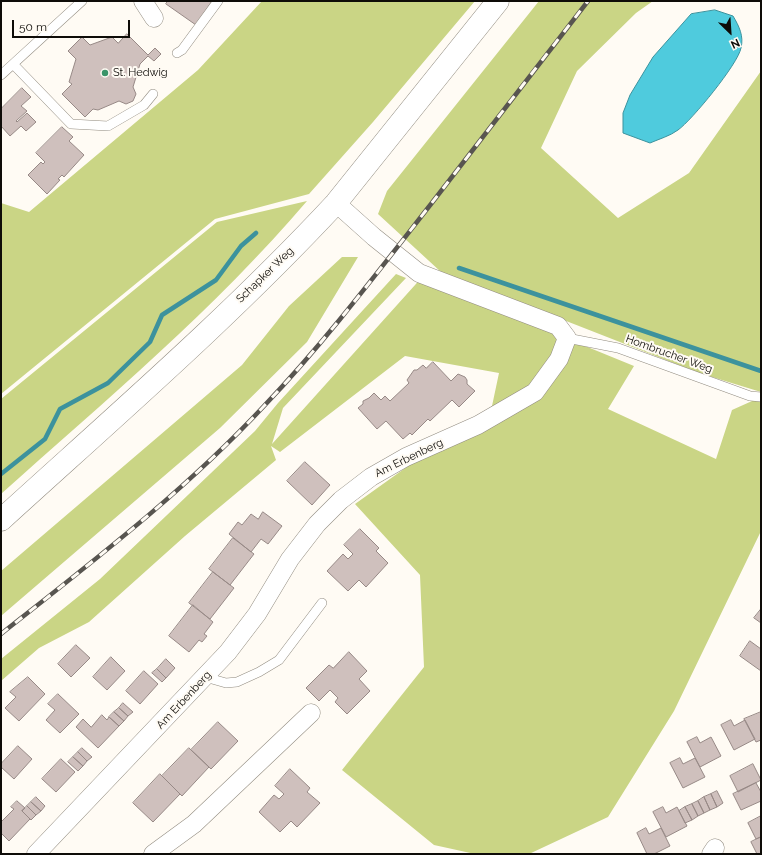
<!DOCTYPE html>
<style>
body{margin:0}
#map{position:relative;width:762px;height:855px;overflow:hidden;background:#fffbf4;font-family:Raleway,sans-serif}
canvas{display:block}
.frame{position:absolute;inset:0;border:2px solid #0e0c08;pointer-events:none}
.north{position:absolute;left:710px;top:12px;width:40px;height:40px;-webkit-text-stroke:3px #fffbf4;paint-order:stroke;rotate:155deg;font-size:11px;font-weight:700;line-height:16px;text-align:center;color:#0e0c08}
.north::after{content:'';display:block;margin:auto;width:14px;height:18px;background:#0e0c08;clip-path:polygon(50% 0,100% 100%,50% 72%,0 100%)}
.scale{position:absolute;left:12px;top:20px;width:118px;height:18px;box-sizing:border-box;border:2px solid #0e0c08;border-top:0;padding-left:5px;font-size:12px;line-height:14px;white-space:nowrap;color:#0e0c08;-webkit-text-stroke:3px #fffbf4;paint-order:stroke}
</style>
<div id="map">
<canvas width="762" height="855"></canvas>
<div class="frame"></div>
<div class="north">N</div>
<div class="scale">50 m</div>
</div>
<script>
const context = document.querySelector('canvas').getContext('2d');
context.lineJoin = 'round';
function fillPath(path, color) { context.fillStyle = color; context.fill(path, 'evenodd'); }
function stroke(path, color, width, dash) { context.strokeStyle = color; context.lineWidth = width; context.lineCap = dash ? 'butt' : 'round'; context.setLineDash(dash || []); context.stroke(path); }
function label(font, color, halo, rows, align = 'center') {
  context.font = font + ' Raleway,sans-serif'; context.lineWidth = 4; context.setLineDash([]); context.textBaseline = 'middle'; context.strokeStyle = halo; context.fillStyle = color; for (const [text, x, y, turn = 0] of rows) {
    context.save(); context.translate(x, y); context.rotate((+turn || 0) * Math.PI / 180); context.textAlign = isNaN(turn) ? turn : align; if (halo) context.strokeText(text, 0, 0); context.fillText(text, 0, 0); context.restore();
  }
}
const green = new Path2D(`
 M262 1H475L373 122 309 194 215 219 1 394V203L29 212 198 70Z
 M539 1H653L636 13 577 71 541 148 618 218 689 173 761 71V392L699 373 441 272 378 214 387 191Z
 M307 201C215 309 106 400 1 494V399L217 222Z
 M342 257H358L307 342 220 428 1 616V571L242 365 289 306Z
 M396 274 406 278 283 408 272 444 424 275 541 323 585 346 634 366 608 409 716 459 732 410 761 397V531L674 711 608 817 529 854H475L434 845 342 770 424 667 420 575 355 504 492 406 499 373 405 356 280 452 271 446 276 460 185 536 89 622 39 648 1 681V659L100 579 255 431 278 403Z`);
const water = new Path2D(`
 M715 10 733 16C739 26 744 36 741 48 738 64 692 120 678 130 670 136 659 139 650 143L623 133V113L630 95 653 57 691 14Z`);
const stream = new Path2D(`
 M459 268 761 371
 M1 474 45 439 60 409 108 383 150 342 162 315 216 280 241 246 256 233`);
const building = new Path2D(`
 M168 1H212L196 25 166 4Z
 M127 34 148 55 155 48 161 54 154 61 148 56 140 64 133 87 136 94 133 101 126 104 119 101 98 110 93 109 85 117 62 94 72 84 69 82 76 59 68 51 82 37 90 45 112 37 118 43Z
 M22 88 31 97 21 106 27 111 16 121 17 122 27 113 36 122 26 131 21 126 10 136 1 126V109Z
 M62 127 73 137 69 141 84 155 64 177 62 175 58 179 60 180 47 194 28 175 41 162 43 164 45 162 36 153Z
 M433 362 451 381 458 374 465 377 467 380V384L475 391 459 407 452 400 430 421 428 419 412 435 410 433 403 439 386 421 377 429 358 408 363 404V401L369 398 374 393 381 400 385 396 390 401 409 383 407 380 414 370H417L423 365 426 368Z
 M305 462 330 485 312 505 287 481Z
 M263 512 282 526 268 544 261 539 251 552 229 534 238 522 242 525 251 514 258 519Z
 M360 529 379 548 376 551 388 563 366 587 359 580 348 591 327 571 343 554 348 559 353 554 344 545Z
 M233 538 254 554 230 585 209 569Z
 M213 572 234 588 210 619 189 603Z
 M193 605 213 622 204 634 207 636 202 642 199 640 189 652 169 636Z
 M761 609V623L754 618Z
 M750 641 761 649V671L740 656Z
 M76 645 90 658 71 677 58 664Z
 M349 652 367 671 359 679 370 691 347 714 335 702 338 698 330 690 319 701 306 688 329 665 333 668Z
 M111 657 125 671 107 690 93 677Z
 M166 659 175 668 166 678 157 669Z
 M157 669 166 678 162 682 152 673Z
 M144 671 158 684 140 704 126 691Z
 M28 677 45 694 19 721 5 708 16 697 10 692Z
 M58 694 79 714 60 733 46 720 55 710 48 704Z
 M123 703 133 712 128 716 119 708Z
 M119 708 128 716 124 721 114 712Z
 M114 712 124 721 119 726 109 717Z
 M761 712V740L756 742 744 719Z
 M102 715 107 720 109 717 119 726 98 748 76 727 83 719 91 727Z
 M731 720 734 726 745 720 755 739 734 750 721 725Z
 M218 722 238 741 211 769 191 750Z
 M697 737 700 743 711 737 721 756 700 767 687 742Z
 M18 746 32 759 14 779 1 767V764Z
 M82 748 92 757 87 761 78 752Z
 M189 748 209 767 182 796 162 776Z
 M78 752 87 761 83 766 73 757Z
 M73 757 83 766 78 771 68 762Z
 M680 758 683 764 695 758 705 777 683 788 670 763Z
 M61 759 75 772 56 792 42 779Z
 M753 764 761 780 738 792 730 776Z
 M290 769 310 788 307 792 320 803 297 827 291 821 280 832 259 812 274 795 279 799 284 794 275 786Z
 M160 774 180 794 153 822 133 803Z
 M756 783 761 792V801L741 810 733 794Z
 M717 791 723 803 717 807 711 794Z
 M711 794 717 807 710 810 704 797Z
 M36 797 45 806 41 811 31 802Z
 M704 797 710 810 704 813 698 801Z
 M17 801 25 808 22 811 30 819 9 841 1 833V822L14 809 11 807Z
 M698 801 704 813 698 816 692 804Z
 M31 802 41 811 36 815 27 806Z
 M692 804 698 816 692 820 685 807Z
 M27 806 36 815 31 820 22 811Z
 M663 807 666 813 677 807 687 826 666 837 653 812Z
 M685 807 692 820 685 823 679 811Z
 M761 816V837L756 839 748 823Z
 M646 828 649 834 661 828 670 846 654 854H647L637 833Z
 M761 837V854H757L751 842Z`);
const service = new Path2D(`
 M177 53 182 50 218 1
 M13 64 71 124 108 126 144 105 153 94
 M1 75 82 1
 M567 338 618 348 750 396 761 397
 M205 677 226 683 237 682 259 672 279 660 322 603`);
const minor = new Path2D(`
 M143 1 154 18
 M36 854 228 652 257 614 290 559 317 524 341 500 371 477 406 457 478 425 535 392 559 359 567 338 558 326 419 273 374 237 336 203
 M153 854 194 824 311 713
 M711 854 715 848`);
const tertiary = new Path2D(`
 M1 520C114 417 231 316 336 203L498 1`);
const rail = new Path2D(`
 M1 634C92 562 185 491 264 406 324 343 377 273 431 204 483 137 535 69 588 1`);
const markers = [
 [105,73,4,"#3a9469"]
];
const poiNames = [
 ["St. Hedwig",113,73]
];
const streetNames = [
 ["Schapker Weg",265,275,-44],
 ["Hombrucher Weg",669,354,20],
 ["Am Erbenberg",409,458,-26],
 ["Am Erbenberg",184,700,-47]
];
fillPath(green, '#cad585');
fillPath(water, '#4fcbdd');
stroke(water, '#3c929d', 1);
stroke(stream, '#3c929d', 4.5);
fillPath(building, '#cfc0bd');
stroke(building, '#978986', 1);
stroke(service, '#928c81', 10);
stroke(minor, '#928c81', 19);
stroke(tertiary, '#928c81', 23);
stroke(service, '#fff', 9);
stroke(minor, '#fff', 18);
stroke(tertiary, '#fff', 22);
stroke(rail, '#585550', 4.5);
stroke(rail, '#fffbf4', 3, [9]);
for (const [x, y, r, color] of markers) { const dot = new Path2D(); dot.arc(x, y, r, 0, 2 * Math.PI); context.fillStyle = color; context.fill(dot); stroke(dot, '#fffbf4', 1.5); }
label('11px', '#0e0c08', '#fffbf4', poiNames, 'left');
label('11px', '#0e0c08', '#fffbf4', streetNames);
</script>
